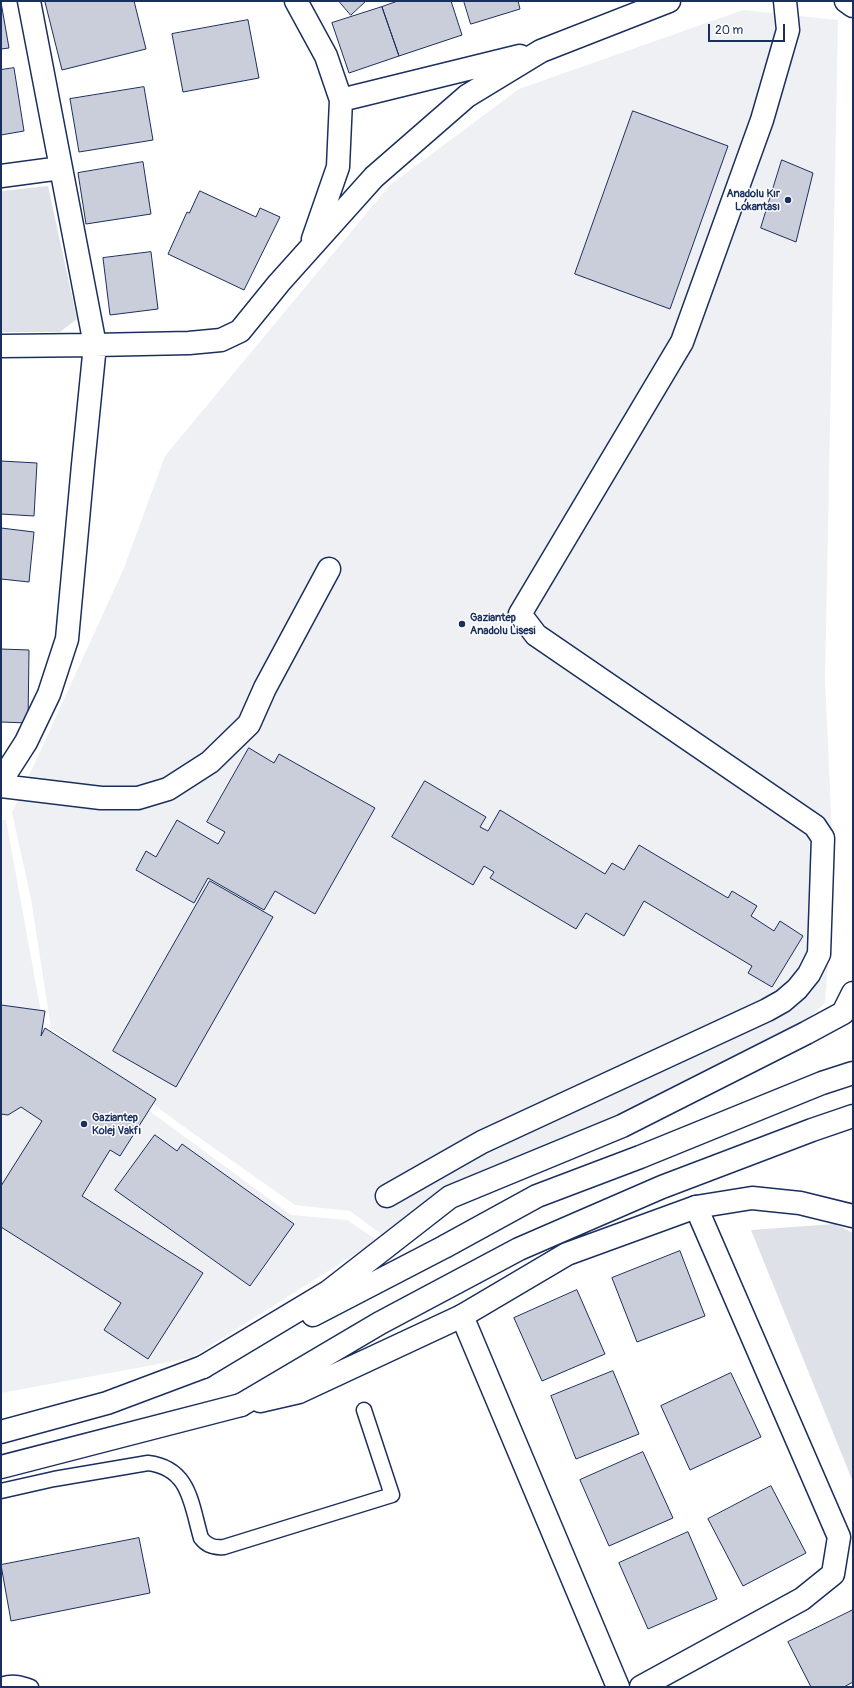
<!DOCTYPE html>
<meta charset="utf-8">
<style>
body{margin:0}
#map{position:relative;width:854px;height:1688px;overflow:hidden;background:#fff;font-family:Pangolin,sans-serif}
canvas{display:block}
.frame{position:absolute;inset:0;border:2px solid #1b2f5e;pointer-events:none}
.scale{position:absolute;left:708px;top:24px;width:77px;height:18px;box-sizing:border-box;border:2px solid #1b2f5e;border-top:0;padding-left:5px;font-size:12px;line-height:14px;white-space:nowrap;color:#1b2f5e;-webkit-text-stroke:3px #fff;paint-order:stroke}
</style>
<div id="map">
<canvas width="854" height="1688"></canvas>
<div class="frame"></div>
<div class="scale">20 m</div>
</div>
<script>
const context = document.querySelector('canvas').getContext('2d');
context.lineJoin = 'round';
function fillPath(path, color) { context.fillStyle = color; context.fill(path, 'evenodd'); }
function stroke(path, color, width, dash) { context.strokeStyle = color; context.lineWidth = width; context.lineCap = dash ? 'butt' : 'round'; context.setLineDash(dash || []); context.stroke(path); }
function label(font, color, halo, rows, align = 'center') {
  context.font = font + ' Pangolin,sans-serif'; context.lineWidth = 3; context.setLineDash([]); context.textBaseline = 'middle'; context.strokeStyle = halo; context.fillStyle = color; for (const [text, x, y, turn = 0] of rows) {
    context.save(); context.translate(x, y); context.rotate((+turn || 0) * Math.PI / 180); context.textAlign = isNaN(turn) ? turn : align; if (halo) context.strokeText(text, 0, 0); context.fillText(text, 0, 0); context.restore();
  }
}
const built = new Path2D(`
 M743 10 838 20 825 679 834 879 825 1003 796 1029 541 1152 385 1237 350 1211 295 1205 180 1124 51 1028 31 899 12 813 124 568 165 456 390 185 519 89Z
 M1 820H6L45 1034 291 1215 347 1220 377 1240 191 1358 1 1393Z`);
const green = new Path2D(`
 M48 186 77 319 60 332H1V191Z
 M835 1224 853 1233V1482L751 1230Z`);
const building = new Path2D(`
 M50 1H134L146 49 62 70 45 2Z
 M339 1H366L351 15Z
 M398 1H451L462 35 399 56 382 7Z
 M464 1H518L520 9 471 24Z
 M1 2 9 48 1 49Z
 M382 7 399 56 349 73 332 23Z
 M248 20 259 78 183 92 172 34Z
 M14 68 24 131 1 135V70Z
 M144 87 153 140 79 152 70 99Z
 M633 111 728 146 670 309 575 274Z
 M782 160 813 173 796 242 761 228Z
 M143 162 151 214 86 224 78 173Z
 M200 191 256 217 260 208 280 217 244 290 168 254 187 212 189 213Z
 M151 252 158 309 110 315 103 258Z
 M1 461 37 463 34 516 1 514Z
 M1 528 34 532 29 582 1 579Z
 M1 649 29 650 28 723 1 722Z
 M249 748 274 763 279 754 375 808 315 914 275 891 264 910 208 878 194 903 136 870 146 851 156 857 177 820 218 844 225 832 207 822Z
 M425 781 486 817 480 827 488 831 500 810 605 874 612 863 624 870 639 845 728 898 732 891 757 906 751 916 774 931 780 921 803 936 772 987 748 973 752 966 644 901 624 936 586 913 576 929 490 878 494 872 484 866 473 885 392 837Z
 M210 881 273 917 176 1087 113 1051Z
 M1 1005 45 1011 41 1036 45 1028 156 1099 120 1156 110 1150 82 1196 203 1273 148 1359 104 1330 121 1303 1 1227V1186L42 1121 21 1107 8 1115 1 1114Z
 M155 1135 177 1151 182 1144 294 1224 250 1286 115 1190Z
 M680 1251 705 1316 637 1342 612 1278Z
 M577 1290 605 1354 542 1381 514 1318Z
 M613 1371 639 1434 576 1459 551 1396Z
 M731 1373 761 1437 690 1470 661 1406Z
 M643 1452 673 1518 609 1546 580 1480Z
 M771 1486 806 1553 743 1586 708 1519Z
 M688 1532 717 1599 648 1629 619 1563Z
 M139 1538 150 1593 11 1621 1 1565Z
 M853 1610V1682L844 1687H811L788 1642Z`);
const service = new Path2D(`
 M1 1491 54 1479 148 1463C190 1468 191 1504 201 1538 207 1546 214 1548 224 1547L392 1495 364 1410
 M1 1685C12 1681 20 1683 31 1687`);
const minor = new Path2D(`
 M296 1 326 56 341 100 338 167 313 239
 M846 1 853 6
 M341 100 520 56
 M1 176 61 168
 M1 346 95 345 189 343 221 340 240 331 279 283 374 177 467 96 541 51 669 1
 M1 781 26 742 49 694 67 639 83 465 95 345 29 1
 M1 786 101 798H138L168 789 210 762 249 724 265 688 329 569
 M387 1196 482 1142 767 1010 783 1001 797 989 809 974 819 954 823 838 815 826 536 635 520 614 682 342 762 120 788 30 785 1
 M462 1316 618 1687
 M641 1687 802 1599 833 1574 839 1537 696 1207`);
const primary = new Path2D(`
 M1 1432 107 1403 203 1367
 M1 1467 241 1405`);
const trunk = new Path2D(`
 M313 1315 444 1247 537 1196 640 1157 822 1083 853 1073
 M203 1367 328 1292 450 1197 622 1126 806 1033 843 1013 853 993
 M260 1401 299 1392 462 1316 567 1254 696 1207 752 1198 800 1203 853 1216
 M241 1405 380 1323 519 1249 662 1187 812 1130 853 1116`);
const markers = [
 [788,200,4,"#1b2f5e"],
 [462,624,4,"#1b2f5e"],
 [84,1124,4,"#1b2f5e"]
];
const poiNames = [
 ["Anadolu Kır",780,194,"right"],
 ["Lokantası",780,207,"right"],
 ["Gaziantep",470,618],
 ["Anadolu Lisesi",470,631],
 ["Gaziantep",92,1118],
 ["Kolej Vakfı",92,1131]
];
fillPath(built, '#eff0f4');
fillPath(green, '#dee1e7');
fillPath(building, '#caceda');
stroke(building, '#1b2f5e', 1);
stroke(service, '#1b2f5e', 17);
stroke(minor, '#1b2f5e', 25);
stroke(primary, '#1b2f5e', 25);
stroke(trunk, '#1b2f5e', 25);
stroke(service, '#fff', 14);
stroke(minor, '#fff', 22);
stroke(primary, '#fff', 22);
stroke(trunk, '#fff', 22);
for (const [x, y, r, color] of markers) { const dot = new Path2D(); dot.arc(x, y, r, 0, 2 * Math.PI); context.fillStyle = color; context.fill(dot); stroke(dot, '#fff', 1.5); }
label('bold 11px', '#1b2f5e', '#fff', poiNames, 'left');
</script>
